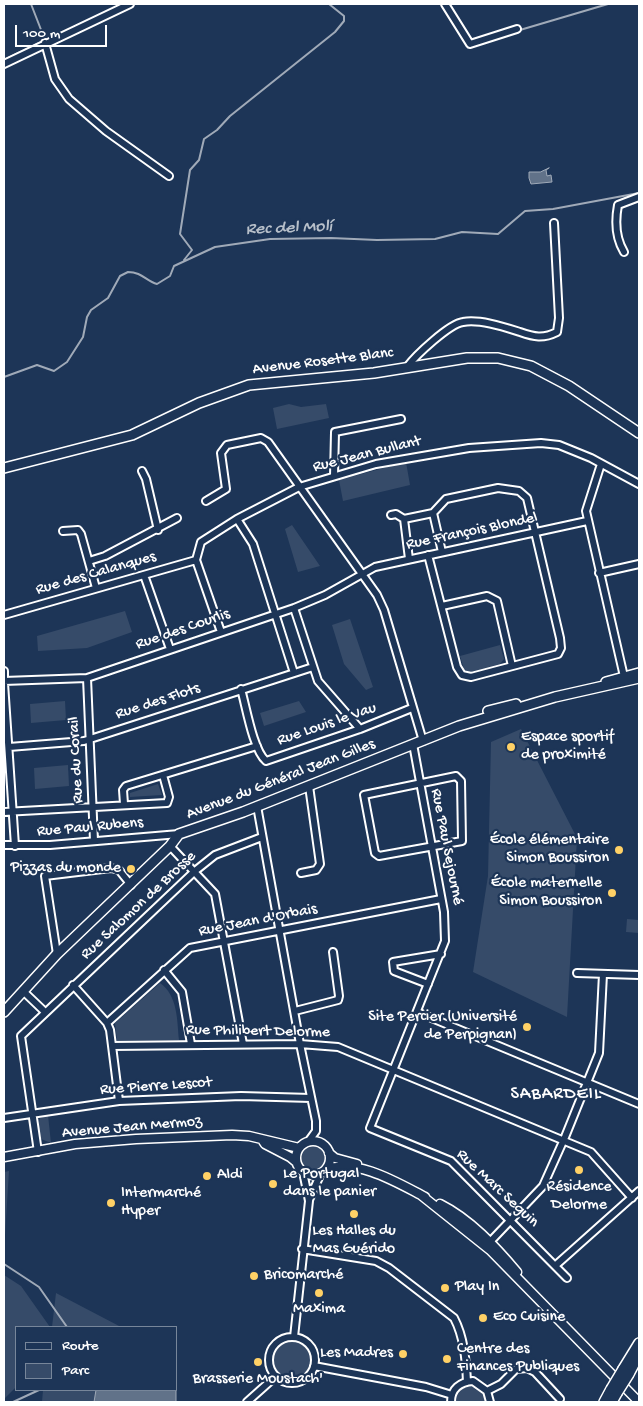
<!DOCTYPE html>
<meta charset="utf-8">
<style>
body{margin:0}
#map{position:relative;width:643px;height:1406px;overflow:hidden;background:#1d3557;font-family:"Gochi Hand",sans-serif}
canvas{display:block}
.frame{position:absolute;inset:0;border:5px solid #fff;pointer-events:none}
.legend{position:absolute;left:15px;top:1326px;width:162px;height:65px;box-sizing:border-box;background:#1d3557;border:1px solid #77869a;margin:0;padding:6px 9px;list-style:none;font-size:15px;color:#fff}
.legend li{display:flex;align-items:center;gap:10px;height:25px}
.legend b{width:25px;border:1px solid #77869a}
.scale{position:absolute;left:15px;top:25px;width:92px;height:22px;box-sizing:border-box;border:2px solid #fff;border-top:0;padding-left:6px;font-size:15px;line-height:18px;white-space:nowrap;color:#fff;-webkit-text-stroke:4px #1d3557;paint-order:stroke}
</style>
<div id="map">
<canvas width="643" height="1406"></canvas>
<div class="frame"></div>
<ul class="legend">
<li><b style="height:6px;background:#1d3557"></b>Route</li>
<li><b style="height:14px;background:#364b69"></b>Parc</li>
</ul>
<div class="scale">100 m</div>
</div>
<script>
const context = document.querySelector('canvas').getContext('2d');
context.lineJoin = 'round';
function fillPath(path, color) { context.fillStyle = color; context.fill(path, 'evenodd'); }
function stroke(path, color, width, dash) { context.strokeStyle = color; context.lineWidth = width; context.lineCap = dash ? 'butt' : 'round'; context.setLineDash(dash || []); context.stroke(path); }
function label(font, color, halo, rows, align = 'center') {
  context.font = font + ' "Gochi Hand",sans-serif'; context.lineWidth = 4.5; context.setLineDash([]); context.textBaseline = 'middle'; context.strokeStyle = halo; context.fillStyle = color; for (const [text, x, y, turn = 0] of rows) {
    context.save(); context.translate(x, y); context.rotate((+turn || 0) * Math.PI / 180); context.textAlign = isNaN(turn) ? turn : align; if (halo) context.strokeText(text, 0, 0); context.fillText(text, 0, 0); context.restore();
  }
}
const green = new Path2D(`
 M289 404 301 407 326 404 329 418 277 429 273 408Z
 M406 462 410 485 343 501 339 480Z
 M292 525 320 566 298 572 285 529Z
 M125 611 132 632 87 648 38 651 37 636Z
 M350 619 373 687 366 690 344 664 332 625Z
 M500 645 504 659 500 664 470 672 464 669 460 656Z
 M65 701 66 720 31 723 30 704Z
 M299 701 306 712 264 726 260 713Z
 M521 729 577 838 567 1017 473 972 488 876 491 742Z
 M68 765 69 786 35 789 34 768Z
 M158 784 162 795 130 797V793Z
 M627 919 639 920V933L626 932Z
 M160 983C178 996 177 1020 179 1040L117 1041 115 1023Z
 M48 1115 51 1143 41 1139 38 1126 40 1118Z
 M300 1158a13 13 0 1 1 26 0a13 13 0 1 1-26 0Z
 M9 1171 5 1235 4 1172Z
 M4 1275 21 1286 50 1327H16V1387L4 1399Z
 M56 1293 121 1327H52Z
 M269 1360a23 23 0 1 1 46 0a23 23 0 1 1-46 0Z
 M473 1385 482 1390 486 1402H455L459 1390Z
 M43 1390H96L94 1402H42Z`);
const water = new Path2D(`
 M549 168 546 170 547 176 551 175 552 182 531 184 529 178V172H540Z
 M176 1382V1402H94L96 1390H176Z`);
const stream = new Path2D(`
 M520 30 608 4
 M4 60 45 40 31 4
 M184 260 192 250 180 234 190 170 199 160 204 139 217 130 230 116 335 32 344 21V16L329 4
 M4 377 37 365 54 371 67 362 83 337 87 317 91 310 108 298 120 276 128 272C142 272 146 281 157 284L170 276 174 266 215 247 270 239 331 238 377 240 435 239 462 232 498 234 525 211 553 209 639 193
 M4 1264 39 1287 67 1327
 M13 1402 39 1390`);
const minor = new Path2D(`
 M445 4 470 44 517 29
 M45 43 55 79 69 99 106 131 169 176
 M4 64 130 4
 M624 252C615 237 615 221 618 205L639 197
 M407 367C416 355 449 324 463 322 480 319 504 327 520 332 534 337 543 339 557 332L559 318 554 223
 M601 464 586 511 625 681
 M142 471 146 479 158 530
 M334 476 335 432 401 419
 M206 501 226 489 221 453 227 445 261 438 268 442 377 595 384 610 423 741
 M391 515 396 514 404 519
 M237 519 253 544 294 673
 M63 531 78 530 81 534 96 588
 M428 555 457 667 462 675 471 677 558 654 561 648 560 638 527 498 519 491 498 488 446 499 433 513
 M409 559 404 519 433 513 442 552
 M89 561 105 556 177 518
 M599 573 639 564
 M144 575 170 649
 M442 606 487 596 497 601 512 666
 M294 608 318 681 360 729
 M4 615 196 560
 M221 632 196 560 201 542 237 519 299 487 376 464 469 448 541 443 559 445 591 458 639 484
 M4 671V679
 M87 678 94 841
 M4 681 87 678 294 608 325 595 375 567 587 521
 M4 683 15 846
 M241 689C246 706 253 750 266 761L360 729 412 708
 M413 744 444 912 445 941 370 1128 451 1161 567 1278
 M9 747 84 741 313 667
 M456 776 461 781 462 841 379 856 375 853 364 795Z
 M124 804 123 790 126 786 257 746
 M257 806 300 1044 316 1121V1131L308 1142
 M4 812 167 803 169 797 163 775
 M4 845H50L179 834
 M170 846 215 894 243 1044
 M301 873 316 870 320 864 309 786
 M57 954 45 876 111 868 119 870 131 885
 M164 970 182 992 191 1044
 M577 973 639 975
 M428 984 394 971 393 962 441 954
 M73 985 107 1023 110 1030 119 1101
 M23 991 45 1012
 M295 1011 338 1000 339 996 333 952
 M417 1012 639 1104
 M107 1023 190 948 441 899
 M112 1046 300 1044 338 1047 591 1152 632 1198
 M4 1118 119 1101 241 1096 311 1098
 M38 1152 21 1036 195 871 215 855 262 837
 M309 1200 321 1173
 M488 1244 543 1186 565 1137 599 1053 603 974
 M302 1249 376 1261 389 1268 454 1318C464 1337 466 1360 467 1382
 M556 1265 639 1191
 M294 1337 309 1201 303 1172
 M269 1360a23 23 0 1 1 46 0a23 23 0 1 1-46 0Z
 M314 1366 426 1387 452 1395
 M487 1391 501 1384 516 1369 527 1368 535 1372 560 1399
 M247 1402 276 1376
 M451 1402C451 1389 460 1382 473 1381L487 1391 490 1402`);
const tertiary = new Path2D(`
 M296 1158a17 17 0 1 1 34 0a17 17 0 1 1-34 0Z
 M263 1141 265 1144 290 1157 296 1162
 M329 1153 335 1158 357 1164
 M4 1157 75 1144 136 1139 232 1135 249 1136 299 1148
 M326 1169C359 1159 396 1182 425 1197
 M421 1195 490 1250 639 1402
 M440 1204C470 1219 495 1246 517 1272`);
const secondary = new Path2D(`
 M4 468 132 435 199 403 249 385 374 373 467 358H498L531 366 569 386 639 433
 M606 682 639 673
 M488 711 516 704
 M4 1012 57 954 170 846 179 834 243 812 459 726 555 697 639 678
 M623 1369 639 1343
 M629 1374 639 1355
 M604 1402 611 1389
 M612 1402 617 1393`);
const secondaryBridge = new Path2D(`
 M611 1389 623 1369
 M617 1393 629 1374`);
const markers = [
 [511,747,5,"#ffd166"],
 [619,850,5,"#ffd166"],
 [131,869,5,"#ffd166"],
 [612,893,5,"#ffd166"],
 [527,1027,5,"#ffd166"],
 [579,1170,5,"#ffd166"],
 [207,1176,5,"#ffd166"],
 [273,1184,5,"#ffd166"],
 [111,1203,5,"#ffd166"],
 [354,1214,5,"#ffd166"],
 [254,1276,5,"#ffd166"],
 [445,1288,5,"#ffd166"],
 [319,1293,5,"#ffd166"],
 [483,1318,5,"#ffd166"],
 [403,1354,5,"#ffd166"],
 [447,1359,5,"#ffd166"],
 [258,1362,5,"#ffd166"]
];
const streetNames = [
 ["Avenue Rosette Blanc",323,362,-7],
 ["Rue Jean Bullant",367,455,-14],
 ["Rue François Blondel",472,532,-12],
 ["Rue des Calanques",96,574,-16],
 ["Rue des Courlis",183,630,-19],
 ["Rue des Flots",158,702,-18],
 ["Rue Louis le Vau",327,725,-19],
 ["Rue du Corail",77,760,-93],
 ["Avenue du Général Jean Gilles",281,780,-21],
 ["Rue Paul Rubens",90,828,-5],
 ["Rue Paul Sejourné",446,847,79],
 ["Rue Salomon de Brosse",139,906,-43],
 ["Rue Jean d'Orbais",258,921,-11],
 ["Rue Philibert Delorme",258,1032,1],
 ["Rue Pierre Lescot",156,1087,-4],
 ["Avenue Jean Mermoz",132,1128,-5],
 ["Rue Marc Seguin",497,1189,43]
];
const poiNames = [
 ["Espace sportif",521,738],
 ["de proximité",521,756],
 ["École élémentaire",609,841,"right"],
 ["Simon Boussiron",609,859,"right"],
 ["Pizzas du monde",121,869,"right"],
 ["École maternelle",602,884,"right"],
 ["Simon Boussiron",602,902,"right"],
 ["Site Percier (Université",517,1018,"right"],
 ["de Perpignan)",517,1036,"right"],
 ["Le Portugal",283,1175],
 ["dans le panier",283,1193],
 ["Aldi",217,1176],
 ["Résidence",579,1188,"center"],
 ["Delorme",579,1206,"center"],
 ["Intermarché",121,1194],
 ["Hyper",121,1212],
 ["Les Halles du",354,1232,"center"],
 ["Mas Guérido",354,1250,"center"],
 ["Bricomarché",264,1276],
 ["Play In",455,1288],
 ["Maxima",319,1310,"center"],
 ["Eco Cuisine",493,1318],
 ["Centre des",457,1350],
 ["Finances Publiques",457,1368],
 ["Les Madres",393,1354,"right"],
 ["Brasserie Moustach'",258,1380,"center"]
];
const waterNames = [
 ["Rec del Molí",289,229,-2]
];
const neighbourhoodNames = [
 ["SABARDEIL",556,1095]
];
fillPath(green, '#364b69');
fillPath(water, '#617289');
stroke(water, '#a0aab8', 1);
stroke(stream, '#a0aab8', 2);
stroke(minor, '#fff', 10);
stroke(tertiary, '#fff', 11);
stroke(secondary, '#fff', 12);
stroke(minor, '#1d3557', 6);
stroke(tertiary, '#1d3557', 8);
stroke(secondary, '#1d3557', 9);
stroke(secondaryBridge, '#fff', 12, []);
stroke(secondaryBridge, '#1d3557', 9);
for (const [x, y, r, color] of markers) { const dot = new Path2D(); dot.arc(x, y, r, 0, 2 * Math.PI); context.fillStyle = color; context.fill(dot); stroke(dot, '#1d3557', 2); }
label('16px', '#fff', '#1d3557', streetNames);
label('16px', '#fff', '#1d3557', poiNames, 'left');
label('italic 18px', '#b8c0ca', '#1d3557', waterNames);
context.letterSpacing = '1px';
label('18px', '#fff', '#1d3557', neighbourhoodNames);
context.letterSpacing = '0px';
</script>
